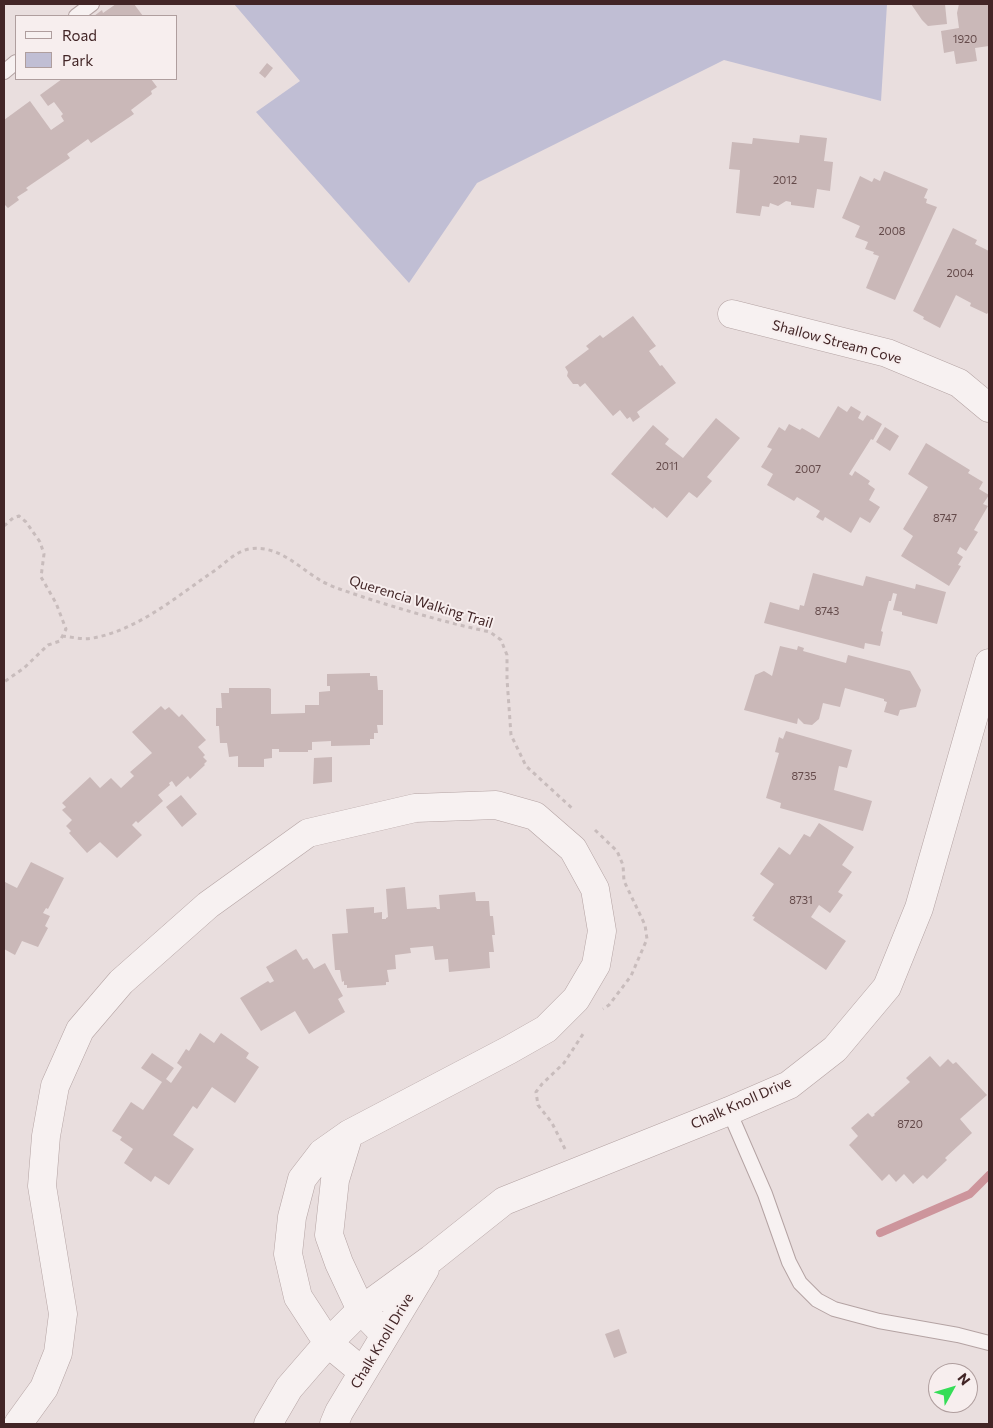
<!DOCTYPE html>
<style>
body{margin:0}
#map{position:relative;width:993px;height:1428px;overflow:hidden;background:#e9dede;font-family:Commissioner,sans-serif}
canvas{display:block}
.frame{position:absolute;inset:0;border:5px solid #422526;pointer-events:none}
.legend{position:absolute;left:15px;top:15px;width:162px;height:65px;box-sizing:border-box;background:#f7eeee;border:1px solid #af9e9e;margin:0;padding:6px 9px;list-style:none;font-size:15px;color:#422526}
.legend li{display:flex;align-items:center;gap:10px;height:25px}
.legend b{width:25px;border:1px solid #af9e9e}
.north{position:absolute;left:928px;top:1363px;width:50px;height:50px;box-sizing:border-box;background:#f7eeee;border:1px solid #af9e9e;border-radius:50%;rotate:51deg;font-size:14px;font-weight:700;line-height:20px;text-align:center;color:#422526}
.north::after{content:'';display:block;margin:auto;width:18px;height:22px;background:#35dd57;clip-path:polygon(50% 0,100% 100%,50% 72%,0 100%)}
</style>
<div id="map">
<canvas width="993" height="1428"></canvas>
<div class="frame"></div>
<ul class="legend">
<li><b style="height:6px;background:#f7f1f1"></b>Road</li>
<li><b style="height:14px;background:#c0bed4"></b>Park</li>
</ul>
<div class="north">N</div>
</div>
<script>
const context = document.querySelector('canvas').getContext('2d');
context.lineJoin = 'round';
function fillPath(path, color) { context.fillStyle = color; context.fill(path, 'evenodd'); }
function stroke(path, color, width, dash) { context.strokeStyle = color; context.lineWidth = width; context.lineCap = dash ? 'butt' : 'round'; context.setLineDash(dash || []); context.stroke(path); }
function label(font, color, halo, rows, align = 'center') {
  context.font = font + ' Commissioner,sans-serif'; context.lineWidth = 4; context.setLineDash([]); context.textBaseline = 'middle'; context.strokeStyle = halo; context.fillStyle = color; for (const [text, x, y, turn = 0] of rows) {
    context.save(); context.translate(x, y); context.rotate((+turn || 0) * Math.PI / 180); context.textAlign = isNaN(turn) ? turn : align; if (halo) context.strokeText(text, 0, 0); context.fillText(text, 0, 0); context.restore();
  }
}
const green = new Path2D(`
 M234 4H887L881 101 724 60 477 183 409 283 256 112 300 81Z`);
const stream = new Path2D(`
 M880 1233 970 1194 989 1175`);
const building = new Path2D(`
 M116 4H134L143 16H94L102 10 103 13Z
 M911 4H945L947 24 928 26 922 20Z
 M959 4H989V46L975 48 977 61 956 64 954 51 944 53 941 31 959 28 957 13Z
 M267 63 273 68 265 78 259 73Z
 M62 79H151L157 87 151 91 152 94 131 110 134 114 91 143 88 139 67 154 70 158 26 188 28 190 17 197 19 200 8 208 5 205 4 207V120L30 101 51 130 64 121 61 116 63 114 54 102 48 106 40 95Z
 M800 135 827 138 824 161 833 162 830 191 817 189 814 208 791 205V202L786 201 778 206 770 203 769 207 762 206 760 216 736 213 740 170 729 169 732 142 752 144 753 138 799 143Z
 M884 171 928 189 924 198 927 199 926 203 937 207 895 300 866 288 879 256 873 254 874 252 865 249 868 242 855 237 860 226 842 218 860 176 872 182 874 178 880 181Z
 M953 228 977 240 975 244 989 251V311L987 314 970 306 971 303 956 295 940 328 923 319 924 317 913 311Z
 M633 316 656 346 649 351 660 366 662 365 676 383 637 412 640 417 633 422 630 417 627 419 620 410 613 416 585 383 580 387 578 384H573L567 376 568 372 565 367 589 349 586 346 600 335 603 338Z
 M838 406 847 412 851 406 861 412 858 418 863 421 867 415 882 424 873 440 871 439 849 474 852 476 855 471 870 481 868 484 875 489 869 500 880 507 870 523 860 517 851 533 825 517 823 521 816 517 820 511 797 497 794 501 767 485 773 474 761 467 772 449 767 447 779 427 785 431 789 424 800 430 802 428 819 438Z
 M716 418 740 438 707 477 712 481 697 498 689 492 667 518 654 507 653 509 611 474 653 425 669 439 665 444 683 458Z
 M885 427 899 436 890 451 876 442Z
 M926 443 970 470 968 473 983 482 979 489 989 495 983 504 988 506 974 530 978 532 966 551 960 547 957 553 963 557 958 565 961 566 949 586 901 556 913 536 903 529 928 487 908 474Z
 M813 573 863 586 866 576 915 589 916 584 946 592 937 624 902 615V612L893 610 897 594 893 593 891 601H889L881 631 883 632 880 646 865 643 864 649 764 623 770 602 799 610 800 605 804 606Z
 M780 646 797 650 798 646 804 648 803 651 846 663 848 655 910 671 921 690 916 707 900 710 898 716 884 712 887 702 884 701V699L845 688 840 707 823 703 819 719 812 725 804 724 798 718 797 724 744 710 755 675 764 671 772 676Z
 M370 673V676H377L378 690H383V725H377L378 733H374V739H370V745L331 746V741L312 742V750H308V752H279V749H272V758L264 759V767H238V756L229 757 227 743H220L219 726H216V708H222L221 693H229V688H269L271 689V714L305 713V705H319V692L330 691V686H327V674Z
 M161 706 165 710 169 707 179 717 182 714 206 740 198 747 205 755 203 757 207 761 204 764 205 765 190 779 188 776 176 787 172 781 169 783 170 785 158 795 163 801 138 823 136 821 132 825 142 835 117 858 100 842 87 853 69 833 71 831 66 826 72 820 62 810 66 807 62 803 90 777 100 788 111 778 121 788 134 776 130 772 152 753 132 732Z
 M786 731 852 750 847 768 839 766 834 790 872 801 863 831 780 808 781 803 766 798 779 753 775 752 779 737 783 739Z
 M332 757V782L313 784 314 758Z
 M181 795 197 814 182 827 166 807Z
 M819 823 854 847 842 865 852 872 838 892 843 895 830 913 819 905 811 917 846 941 826 970 753 920 755 917 752 916 774 884 760 874 779 847 790 855 804 834 810 837Z
 M31 862 64 878 48 909 46 908 43 913 50 916 45 926 48 928 38 947 22 941 15 955 4 949V885L5 882 17 888Z
 M405 887 407 909 436 907 437 909H440L439 895 475 892 476 901H489L490 916H493L495 935H492L494 952H489L490 968 449 972 448 959 435 960 433 946 410 948 411 953 395 955 396 969 387 970 389 982H386V985L347 988V985H344V981L342 982 340 970H335L332 934 348 933 346 909 374 907V913L382 912V919H386V918L388 917 386 889Z
 M296 949 303 960 307 958 314 969 325 963 343 996 338 999 345 1012 309 1034 295 1011 261 1031 240 998 268 981 270 983 274 981 266 967Z
 M200 1033 214 1043 221 1033 249 1053 246 1058 259 1067 235 1103 212 1087 197 1109 193 1106 173 1135 194 1149 169 1185 155 1176 151 1182 124 1163 133 1149 120 1140 122 1137 112 1131 131 1102 143 1110 162 1082 141 1068 152 1053 174 1068 166 1079 171 1083 182 1067 177 1063 186 1049 189 1051Z
 M930 1056 940 1067 948 1059 953 1064 956 1062 987 1095 960 1119 972 1133 945 1158 947 1160 927 1179 923 1175 913 1184 904 1174 896 1182 889 1174 882 1181 849 1145 858 1136 851 1128 868 1113 872 1117 875 1115 874 1114 910 1082 906 1078Z
 M619 1329 627 1353 614 1358 605 1334Z`);
const path = new Path2D(`
 M4 526 13 518 19 516 26 522 40 542 44 554 41 577 56 603 66 629 60 641 48 645 24 668 4 682
 M62 636C72 637 83 640 93 638 137 630 175 598 211 573 224 565 234 552 249 549 279 544 300 569 323 582 337 589 352 593 366 598 407 611 448 623 490 632L501 640 507 655V679L511 735 526 766 574 810
 M595 830 617 851 623 865 624 881 645 925 647 939 631 976 609 1005 603 1009
 M565 1149 552 1123 538 1105 536 1092 542 1084 564 1063 585 1031`);
const service = new Path2D(`
 M76 16 92 4
 M4 72 16 62
 M729 1111 765 1194 789 1262 800 1283 817 1300 834 1309 879 1321 958 1335 989 1343`);
const minor = new Path2D(`
 M732 314 887 353 959 383 989 408
 M349 1134 335 1180 329 1235 339 1263 361 1310 385 1335
 M18 1424 44 1388 58 1353 63 1314 42 1186 46 1136 55 1086 80 1030 121 982 208 905 308 833 415 808 496 805 535 816 573 849 595 889 602 931 596 965 576 999 546 1029 509 1050 349 1134 322 1153 302 1179 292 1217 288 1254 298 1297 328 1343 363 1372
 M268 1424 289 1388 328 1343 361 1310 431 1259 504 1201 729 1111 789 1085 835 1049 887 987 919 908 989 663
 M334 1424 339 1412 425 1269`);
const numberNames = [
 ["1920",965,39],
 ["2012",785,180],
 ["2008",892,231],
 ["2004",960,273],
 ["2011",667,466],
 ["2007",808,469],
 ["8747",945,518],
 ["8743",827,611],
 ["8735",804,776],
 ["8731",801,900],
 ["8720",910,1124]
];
const streetNames = [
 ["Shallow Stream Cove",837,342,15],
 ["Querencia Walking Trail",421,602,17],
 ["Chalk Knoll Drive",741,1103,-24],
 ["Chalk Knoll Drive",382,1341,-59]
];
fillPath(green, '#c0bed4');
stroke(stream, '#cd959c', 8);
fillPath(building, '#cab8b8');
stroke(service, '#b4a3a3', 16);
stroke(minor, '#b4a3a3', 29);
stroke(path, '#c8bcbc', 3, [4, 4]);
stroke(service, '#f7f1f1', 14);
stroke(minor, '#f7f1f1', 28);
label('11px', '#644a4a', null, numberNames);
label('14px', '#422526', '#f7eeee', streetNames);
</script>
